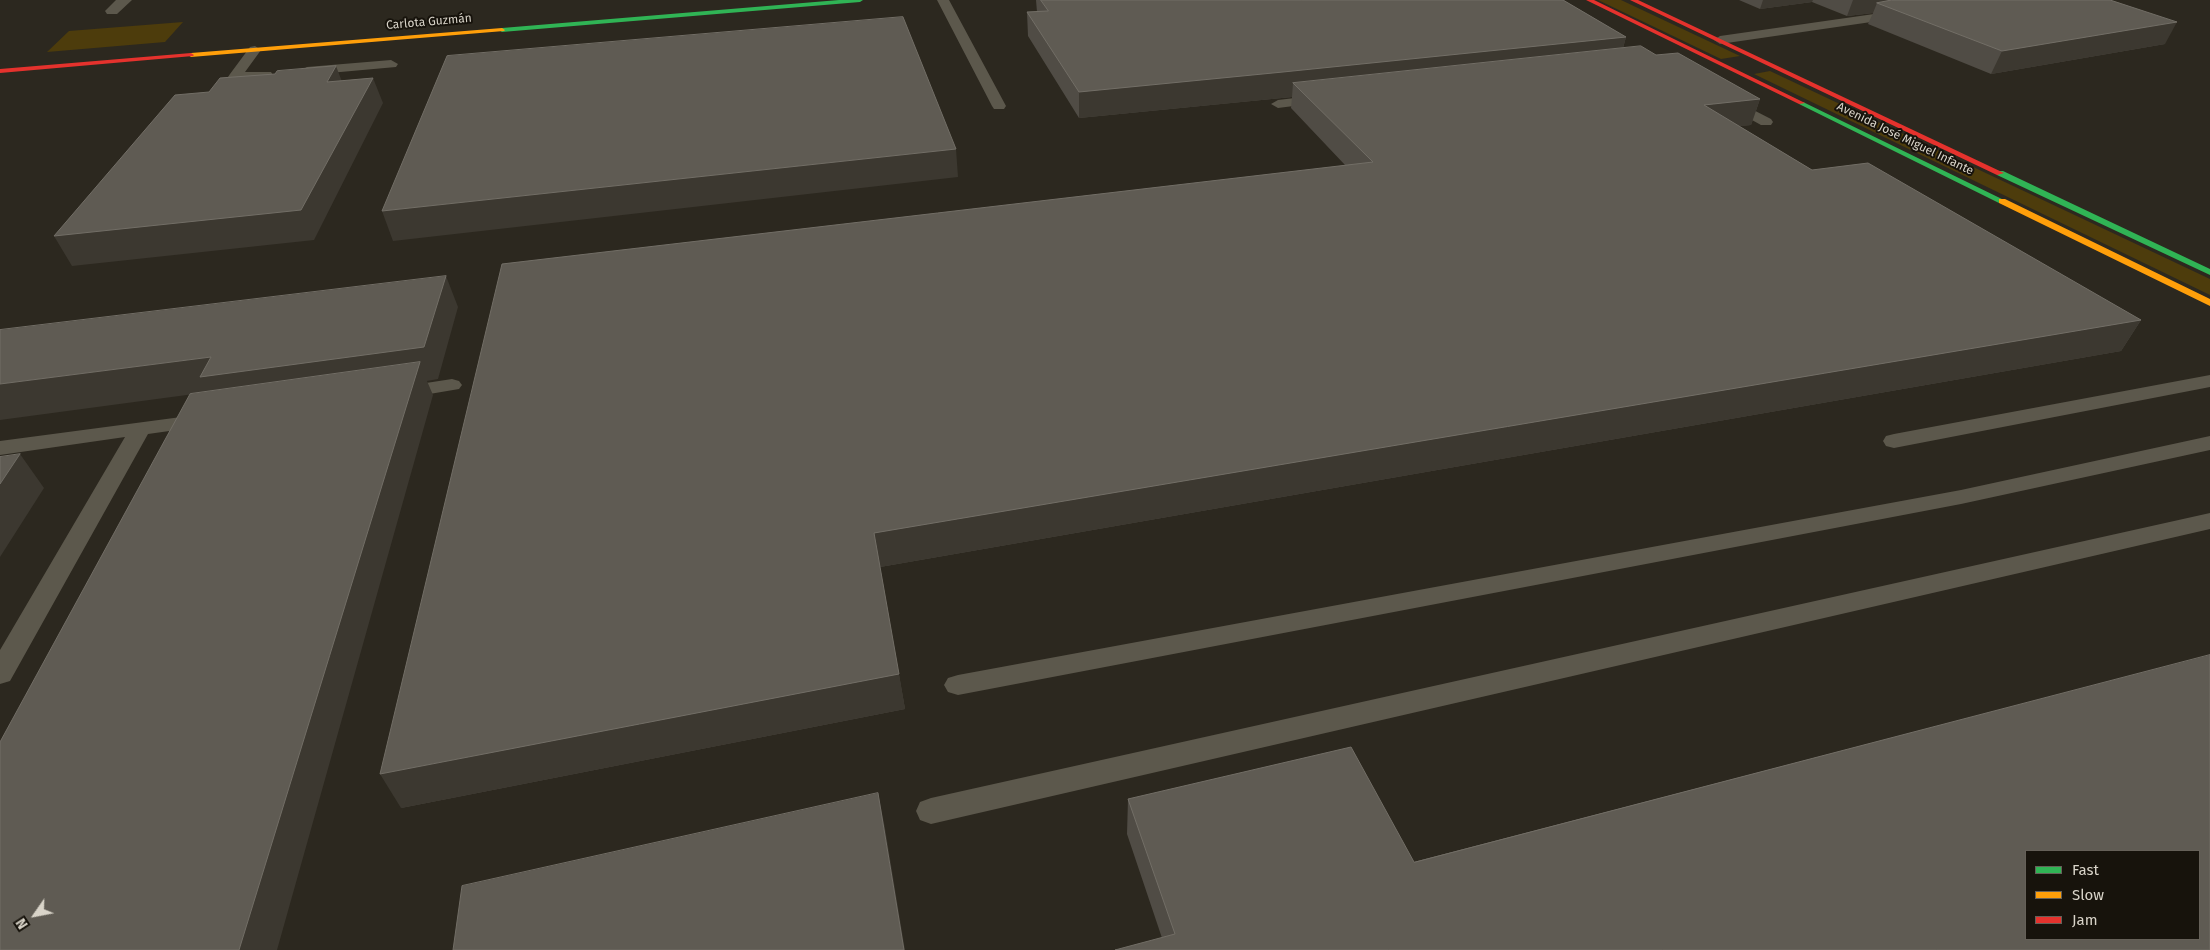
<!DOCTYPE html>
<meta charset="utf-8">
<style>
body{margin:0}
#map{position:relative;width:2210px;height:950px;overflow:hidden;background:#2c281f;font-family:"Fira Sans",sans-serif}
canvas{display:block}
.legend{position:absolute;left:2025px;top:850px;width:175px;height:90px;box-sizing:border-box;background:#17130c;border:1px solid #656058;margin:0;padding:6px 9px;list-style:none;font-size:15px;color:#d9d4c9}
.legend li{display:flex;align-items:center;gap:10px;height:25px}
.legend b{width:25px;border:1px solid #656058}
.north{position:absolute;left:10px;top:890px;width:50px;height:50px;-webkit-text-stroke:4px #17130c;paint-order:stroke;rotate:237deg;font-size:14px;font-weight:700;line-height:20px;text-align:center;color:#d9d4c9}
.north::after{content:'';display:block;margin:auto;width:18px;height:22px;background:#d9d4c9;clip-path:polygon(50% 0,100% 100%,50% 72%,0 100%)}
</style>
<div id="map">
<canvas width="2210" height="950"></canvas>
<ul class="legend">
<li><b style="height:6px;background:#30b455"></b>Fast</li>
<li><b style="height:6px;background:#ff9f0a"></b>Slow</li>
<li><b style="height:6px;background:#e5322d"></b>Jam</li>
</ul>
<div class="north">N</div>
</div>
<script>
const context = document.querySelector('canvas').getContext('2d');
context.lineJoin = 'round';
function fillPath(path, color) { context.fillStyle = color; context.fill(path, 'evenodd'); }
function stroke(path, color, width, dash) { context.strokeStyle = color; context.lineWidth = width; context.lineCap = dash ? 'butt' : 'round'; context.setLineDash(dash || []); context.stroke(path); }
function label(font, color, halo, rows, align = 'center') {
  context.font = font + ' "Fira Sans",sans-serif'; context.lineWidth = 4; context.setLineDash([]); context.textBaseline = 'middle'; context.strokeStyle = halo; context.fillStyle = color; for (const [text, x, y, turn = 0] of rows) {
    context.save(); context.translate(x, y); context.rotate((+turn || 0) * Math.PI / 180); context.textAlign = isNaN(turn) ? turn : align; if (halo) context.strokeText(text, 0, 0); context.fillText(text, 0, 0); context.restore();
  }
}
const green = new Path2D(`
 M1598 0H1621L1740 56 1721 59Z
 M183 22 165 42 47 52 69 31Z
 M1770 71 2210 279V295L1754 74Z`);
const lane = new Path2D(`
 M937 0H949L1006 106 1004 109H994L992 106Z
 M1881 13 1885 14 1887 17 1885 20 1720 44 1714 40 1720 36Z
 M255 46 261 50 245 72H271L273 75 271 78 230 80 228 77 230 74 250 47Z
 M391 60 398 64 396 67 307 75 300 71 307 67Z
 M1320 95 1325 96 1327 99 1325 102 1278 108 1271 104 1278 100Z
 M1728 97 1771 119 1773 122 1771 125H1761L1723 104 1721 101 1723 98Z
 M2210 375V387L1894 448 1886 446 1883 441 1886 436 1894 434Z
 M452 379 459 381 462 385 459 389 400 399 393 397 390 393 393 389 400 387Z
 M204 414 212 415 215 420 212 425 148 434 10 681 0 684V650L125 437 0 455V441Z
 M2210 436V450L1961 504 958 695 948 692 944 685 948 678 958 675 1961 490Z
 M2210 513V529L931 824 920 820 916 811 920 802 931 798Z`);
const street = new Path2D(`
 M116 0H132L117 14H107L105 11Z`);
const fast = new Path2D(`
 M839 0H863L860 2 502 32 499 30 502 28Z
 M1799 102H1803L2006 201 1999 203 1799 104Z
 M1997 171H2003L2210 269V275L1997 175Z`);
const slow = new Path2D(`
 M502 28 505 30 504 31 191 57 188 55 191 53Z
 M1999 199H2005L2210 299V306L1999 203Z`);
const jam = new Path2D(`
 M1586 0H1594L1805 103 1799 104Z
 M1630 0H1638L2004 173 1997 175Z
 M191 53 194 55 193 56 0 73V69Z`);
const wall = new Path2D(`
 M1036 0H1563L1626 37 1623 48 1656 55 1760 99 1751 125 1739 126 1812 170 2141 320 2121 351 880 567 905 709 401 808 1345 165 1291 108 1292 97 1079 118 1028 36 1027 12H1037Z
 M1739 0H2110L2165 44 1991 74 1868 24 1873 13 1847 16 1812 2 1760 9Z
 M2210 655 1162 938 1127 834 1128 799 1414 862Z`);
const shadedWall = new Path2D(`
 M1763 0H1813L1812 2 1760 9Z
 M1853 0H1890L1877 3 1873 13 1847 16Z
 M2177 22 2165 44 1991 74 2002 51Z
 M1626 37 1619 62 1293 83 1292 97 1079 118V92Z
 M336 66 346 92 327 82Z
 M373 78 383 103 314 240 72 266 54 236Z
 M1760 99 1751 125 1696 131 1704 105Z
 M956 149 958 177 393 241 382 211Z
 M446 276 458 307 438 379 427 381 433 395 277 950H239L209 392 0 420V384L211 357Z
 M2141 320 2121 351 880 567 874 533Z
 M20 454 44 488 0 557V484Z
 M899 674 905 709 401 808 380 774Z
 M878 793 885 828 905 950H904Z`);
const building = new Path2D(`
 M1041 0H1563L1626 37 1283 72 1079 92 1027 12 1048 11Z
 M1892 0H2110L2177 22 2002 51 1877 3Z
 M903 17 956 149 382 211 447 56Z
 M1641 46 1656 55 1678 53 1760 99 1704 105 1812 170 1868 163 2141 320 874 533 899 674 380 774 502 264 1373 162 1293 83Z
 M336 66 327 82 373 78 301 210 54 236 175 95 209 92 220 78 275 74 277 71Z
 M446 276 424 347 200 377 211 357 0 384V330Z
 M420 362 239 950H0V742L190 394Z
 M20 454 0 484V457Z
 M2210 655V950H1115L1175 934 1128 799 1351 747 1414 862ZM2026 851H2199V939H2026Z
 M878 793 904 950H453L462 886Z`);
const farStreetnames = [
 ["Carlota Guzmán",429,22,-5],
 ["Avenida José Miguel Infante",1905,139,26]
];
fillPath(green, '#4d3c0c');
fillPath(lane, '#5c584c');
fillPath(street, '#5c584c');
fillPath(fast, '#30b455');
fillPath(slow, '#ff9f0a');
fillPath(jam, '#e5322d');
fillPath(wall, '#504c45');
fillPath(shadedWall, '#3c3830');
fillPath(building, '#5f5b53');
stroke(building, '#726e66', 1);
label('12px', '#d9d4c9', '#17130c', farStreetnames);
</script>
